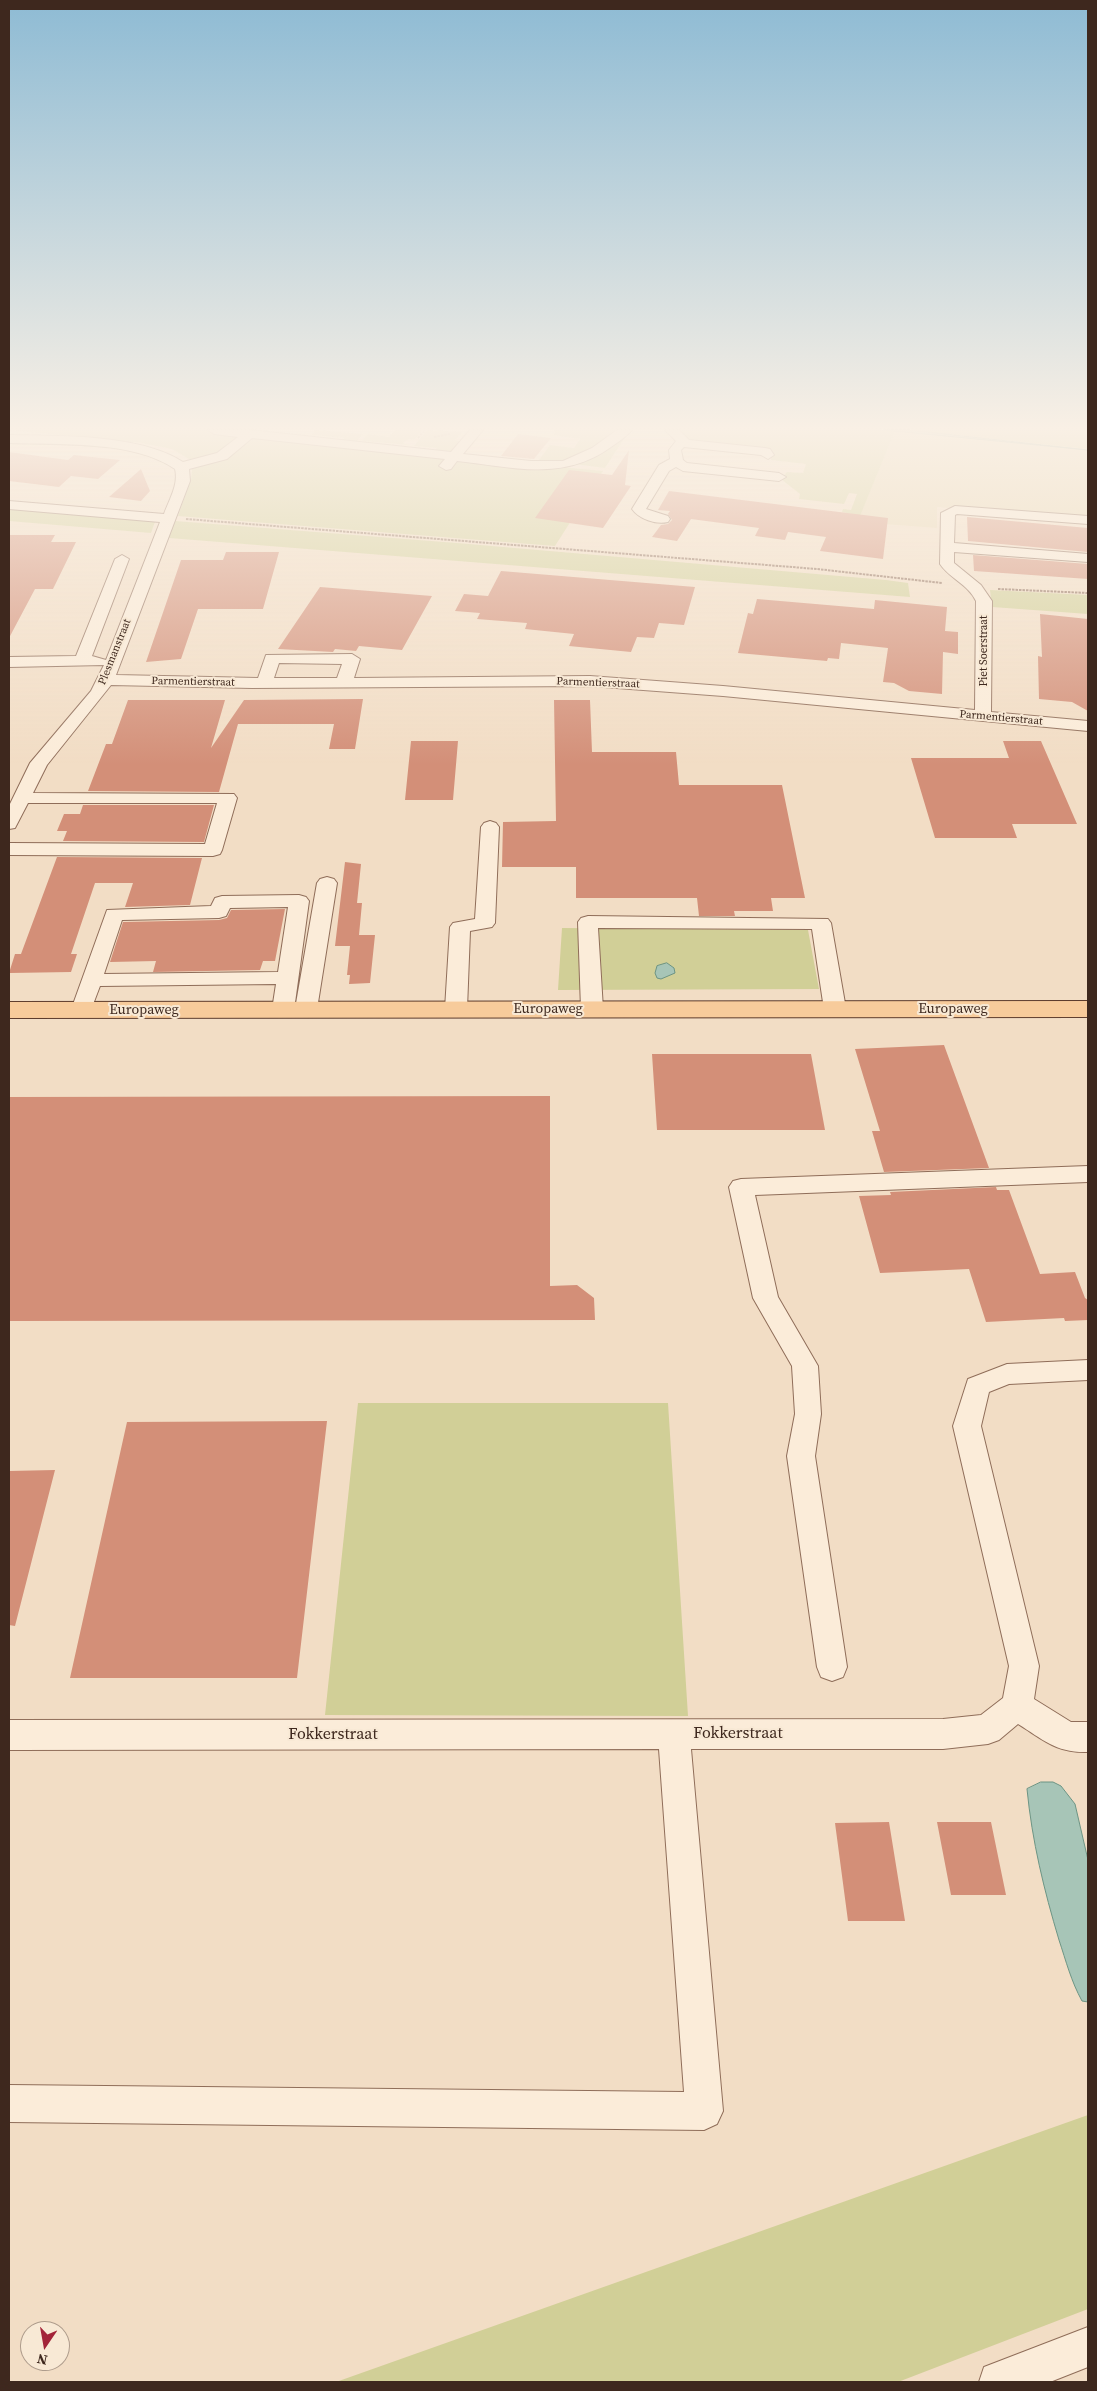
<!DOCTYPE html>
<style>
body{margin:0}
#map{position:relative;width:1097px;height:2391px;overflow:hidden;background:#f2ddc5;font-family:"Source Serif 4",serif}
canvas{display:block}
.frame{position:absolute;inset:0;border:10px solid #3e281e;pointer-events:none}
.north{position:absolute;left:20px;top:2321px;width:50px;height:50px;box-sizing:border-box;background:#f8e9d5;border:1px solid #ae9c8c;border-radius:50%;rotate:192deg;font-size:14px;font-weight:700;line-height:20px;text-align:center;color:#3e281e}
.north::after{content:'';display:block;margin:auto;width:18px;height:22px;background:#a32439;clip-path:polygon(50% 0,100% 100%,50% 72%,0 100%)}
</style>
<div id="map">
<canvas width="1097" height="2391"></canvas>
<div class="frame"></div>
<div class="north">N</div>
</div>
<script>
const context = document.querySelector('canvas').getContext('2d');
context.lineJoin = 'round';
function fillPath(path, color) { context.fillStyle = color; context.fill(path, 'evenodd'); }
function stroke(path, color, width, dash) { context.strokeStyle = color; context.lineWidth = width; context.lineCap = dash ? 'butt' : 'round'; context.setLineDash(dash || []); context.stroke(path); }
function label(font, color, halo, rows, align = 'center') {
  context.font = font + ' "Source Serif 4",serif'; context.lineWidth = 4; context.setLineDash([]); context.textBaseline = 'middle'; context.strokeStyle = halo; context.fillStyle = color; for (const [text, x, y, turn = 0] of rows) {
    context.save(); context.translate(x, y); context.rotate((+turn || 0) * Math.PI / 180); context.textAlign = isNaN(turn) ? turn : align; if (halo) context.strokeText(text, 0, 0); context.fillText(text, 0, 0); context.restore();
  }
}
const farmland = new Path2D(`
 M895 431 1088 450V518L937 507V528L857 522Z`);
const green = new Path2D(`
 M9 430H208L240 435 222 453 192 461 172 449 141 443Z
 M315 430 363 434 355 443 342 442 344 438 312 435Z
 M395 430H423L414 440 409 439 403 443 409 445 362 441 368 434 389 437Z
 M427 430 462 432 455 440 464 442 452 454 434 452 437 448 414 446Z
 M555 430H622L569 463 536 464 550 445 574 448 580 439 554 435Z
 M677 430H883L895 431 860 516 842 512 843 509 851 510 857 494 849 493 844 504 799 499 800 494 781 479 787 472 803 473 806 464 771 460V453L689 441Z
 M909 430H1088V449Z
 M629 431 605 468 574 464Z
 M257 438 553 469 562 467 603 471 555 546 178 516 191 479 192 469 221 460V461L247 440Z
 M9 508 156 519 151 533 9 521Z
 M175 521 457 543 886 580 908 583 910 597 169 538Z
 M990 590 1088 595V614L992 607Z
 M562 928 808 930 819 989 558 990Z
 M358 1403H668L688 1716 325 1715Z
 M1088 2115V2309L898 2382H336Z`);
const water = new Path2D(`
 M883 430H909L1088 450 895 431Z
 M667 963 674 968 675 973 661 979 657 978 655 973 657 966Z
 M1041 1782H1053L1061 1786 1075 1804 1088 1860V2002L1082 2001C1071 1981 1066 1961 1059 1940 1044 1890 1032 1841 1027 1789Z`);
const building = new Path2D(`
 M518 434 551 438 534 459 501 456Z
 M629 450 625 485 631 486 603 528 535 518 569 470 612 475Z
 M9 452 68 460 74 455 120 460 98 479 71 476 59 487 9 481Z
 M141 469 150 491 141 501 109 497Z
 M669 491 888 518 883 559 820 551 826 537 788 532 785 540 755 536 759 528 691 519 677 541 652 537 661 525 668 524 672 520 668 514 670 511 658 510Z
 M967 517 1088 528V552L968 541Z
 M9 535H55L51 542H76L53 589H35L9 638Z
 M226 552H279L263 609H198L181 659 146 662 181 560H223Z
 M973 555 1088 564V579L974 571Z
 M501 571 695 587 684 625 659 623 654 638 637 637 631 652 569 646 574 634 525 629 527 623 477 619 480 613 455 611 464 594 488 596Z
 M320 587 432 596 402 650 359 646 356 651 335 649 333 652 278 649Z
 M757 599 874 609 875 600 947 607 945 631 958 632V654L943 652 942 694 909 691 894 683 883 682 888 648 841 643 839 659 828 658 827 661 738 653 748 613 753 614Z
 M1040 614 1088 619V711L1072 702 1039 699 1038 656 1042 657Z
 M363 699 355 749H329L334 724H238L219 792 88 791 106 744H112L128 700H225L211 748 244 700Z
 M554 700H590L592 752H676L679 785H782L805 898H771L773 911H734L735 916H699L697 898H576V867H502L503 822 556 821Z
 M411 741H458L453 800H405Z
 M1003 741H1041L1077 824H1012L1017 838H935L911 758H1009Z
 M83 805H214L204 842 63 841 67 831H57L64 814H80Z
 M57 857 202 858 190 905 125 907 133 883H95L71 954H77L71 972 9 973 15 954H21Z
 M345 862 361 864 357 903H362L359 935H375L370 983 349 984 350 975H347L350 946H335Z
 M285 909 275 961H263L260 970 153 972 156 961 110 962 123 922 219 920 227 918 231 910Z
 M944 1045 989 1168 884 1172 872 1131H880L855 1049Z
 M652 1054H811L825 1130H657Z
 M550 1096V1286L577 1285 594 1298 595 1320 9 1321V1097Z
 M996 1187 997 1190H1009L1040 1274 1075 1272 1085 1298 1088 1300V1320L1065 1321 1064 1318 986 1322 969 1269 880 1273 859 1196 891 1195 890 1192Z
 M327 1421 297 1678H70L127 1422Z
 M55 1470 15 1626 9 1625V1471Z
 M889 1822 905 1921H848L835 1823Z
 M937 1822H991L1006 1895H951Z`);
const path = new Path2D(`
 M434 437 450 434
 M418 438 425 430
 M186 519 817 569 942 583
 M998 589 1088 593`);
const minor = new Path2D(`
 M208 430H250L451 452 470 430H483L463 454 531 461H563L592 448 617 430H632C626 437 618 442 611 447 563 482 512 467 457 461L451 469 446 470 439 466 445 459 252 438 227 459 189 469 190 481 116 675 258 678 266 655 352 654 360 659 354 678 590 676 723 686 975 710 976 601C968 584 950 579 940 564L941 513 955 506 1088 516V524L957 514 955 515 954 543 1088 554V562L954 552V563L981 585 992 601 991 712 1088 721V731L723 696 590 686 252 688 111 685 47 765 33 793 234 794 237 798 222 850 220 854 213 856 9 855V843L205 844 217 803H28L15 828 9 829V806L30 763 91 691 104 665 9 667V657L76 656 115 559 122 555 129 559 92 656 106 660 160 522 9 509V501L164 514C169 500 179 484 175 469 133 440 59 445 9 443V435C60 436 140 434 183 462L217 453 238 437 214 434ZM279 663 342 664 337 678H274Z
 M665 430H679L689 440 765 448 770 449 774 455 768 459 761 455 684 447 681 450 683 460 687 463 779 473 786 477 779 481 683 471 676 467 669 471 646 509 668 516 670 519 668 522C656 525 639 519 632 509L659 465 670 459 669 450 676 441Z
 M490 821 496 823 499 827 495 923 492 927 470 931 467 1009 463 1014 456 1016 449 1014 445 1009 450 927 453 923 475 919 481 827 484 823Z
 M327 877 334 879 337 883 317 1009 313 1014 306 1016 299 1014 295 1009 317 883 320 879Z
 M299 895 306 897 309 901 294 1010 290 1015 283 1017 276 1015 272 1010 276 984 100 986 89 1015 82 1017 75 1015 71 1010 107 910 211 906 215 898 222 896ZM288 907 278 972 104 974 122 920 219 918 226 916 230 908Z
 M588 916 828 919 831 923 846 1009 842 1014 835 1016 828 1014 824 1009 812 929 598 928 603 1009 599 1014 592 1016 585 1014 581 1009 578 922 581 918Z
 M1088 1166V1182L755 1195 778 1297 818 1366 821 1414 815 1456 847 1667 843 1677 832 1681 821 1677 817 1667 787 1456 795 1414 792 1366 753 1298 729 1187 733 1181 741 1179Z
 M1088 1360V1380L1009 1384 989 1392 981 1426 1039 1666 1034 1699 1071 1722H1088V1752C1056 1753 1044 1740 1018 1724L999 1740 988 1744 943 1749H691L723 2111 717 2124 704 2130 9 2122V2085L684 2092 659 1749 9 1750V1720L943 1719 981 1715 1003 1698 1009 1666 953 1426 968 1379 1007 1364Z
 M1088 2327V2367L1050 2382H979L984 2367Z`);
const major = new Path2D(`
 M1088 1001V1017L9 1018V1002Z`);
const farStreetnames = [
 ["Piet Soerstraat",984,651,-90],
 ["Plesmanstraat",115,652,-68],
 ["Parmentierstraat",193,682,1],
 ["Parmentierstraat",598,683,2],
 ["Parmentierstraat",1001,718,5]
];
const streetNames = [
 ["Europaweg",548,1009],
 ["Europaweg",953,1009],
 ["Europaweg",144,1010]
];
const nearStreetnames = [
 ["Fokkerstraat",738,1734],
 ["Fokkerstraat",333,1735]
];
fillPath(farmland, '#e8d7b2');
fillPath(green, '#d1cf97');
fillPath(water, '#a7c5b7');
stroke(water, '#6c9484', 1);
fillPath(building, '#d38f78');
stroke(minor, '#8f6d59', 2);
stroke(major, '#5d3c2d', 2);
stroke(path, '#8f6d59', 2, [2.5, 1]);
fillPath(minor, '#fbecd9');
fillPath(major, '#f7cb9b');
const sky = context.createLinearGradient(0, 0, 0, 765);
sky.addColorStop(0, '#8ebbd4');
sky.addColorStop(0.56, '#f9f0e5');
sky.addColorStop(1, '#f9f0e500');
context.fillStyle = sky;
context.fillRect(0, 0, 1097, 765);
label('11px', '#3e281e', '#f8e9d5', farStreetnames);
label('14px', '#3e281e', '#f8e9d5', streetNames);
label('16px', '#3e281e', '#f8e9d5', nearStreetnames);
</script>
